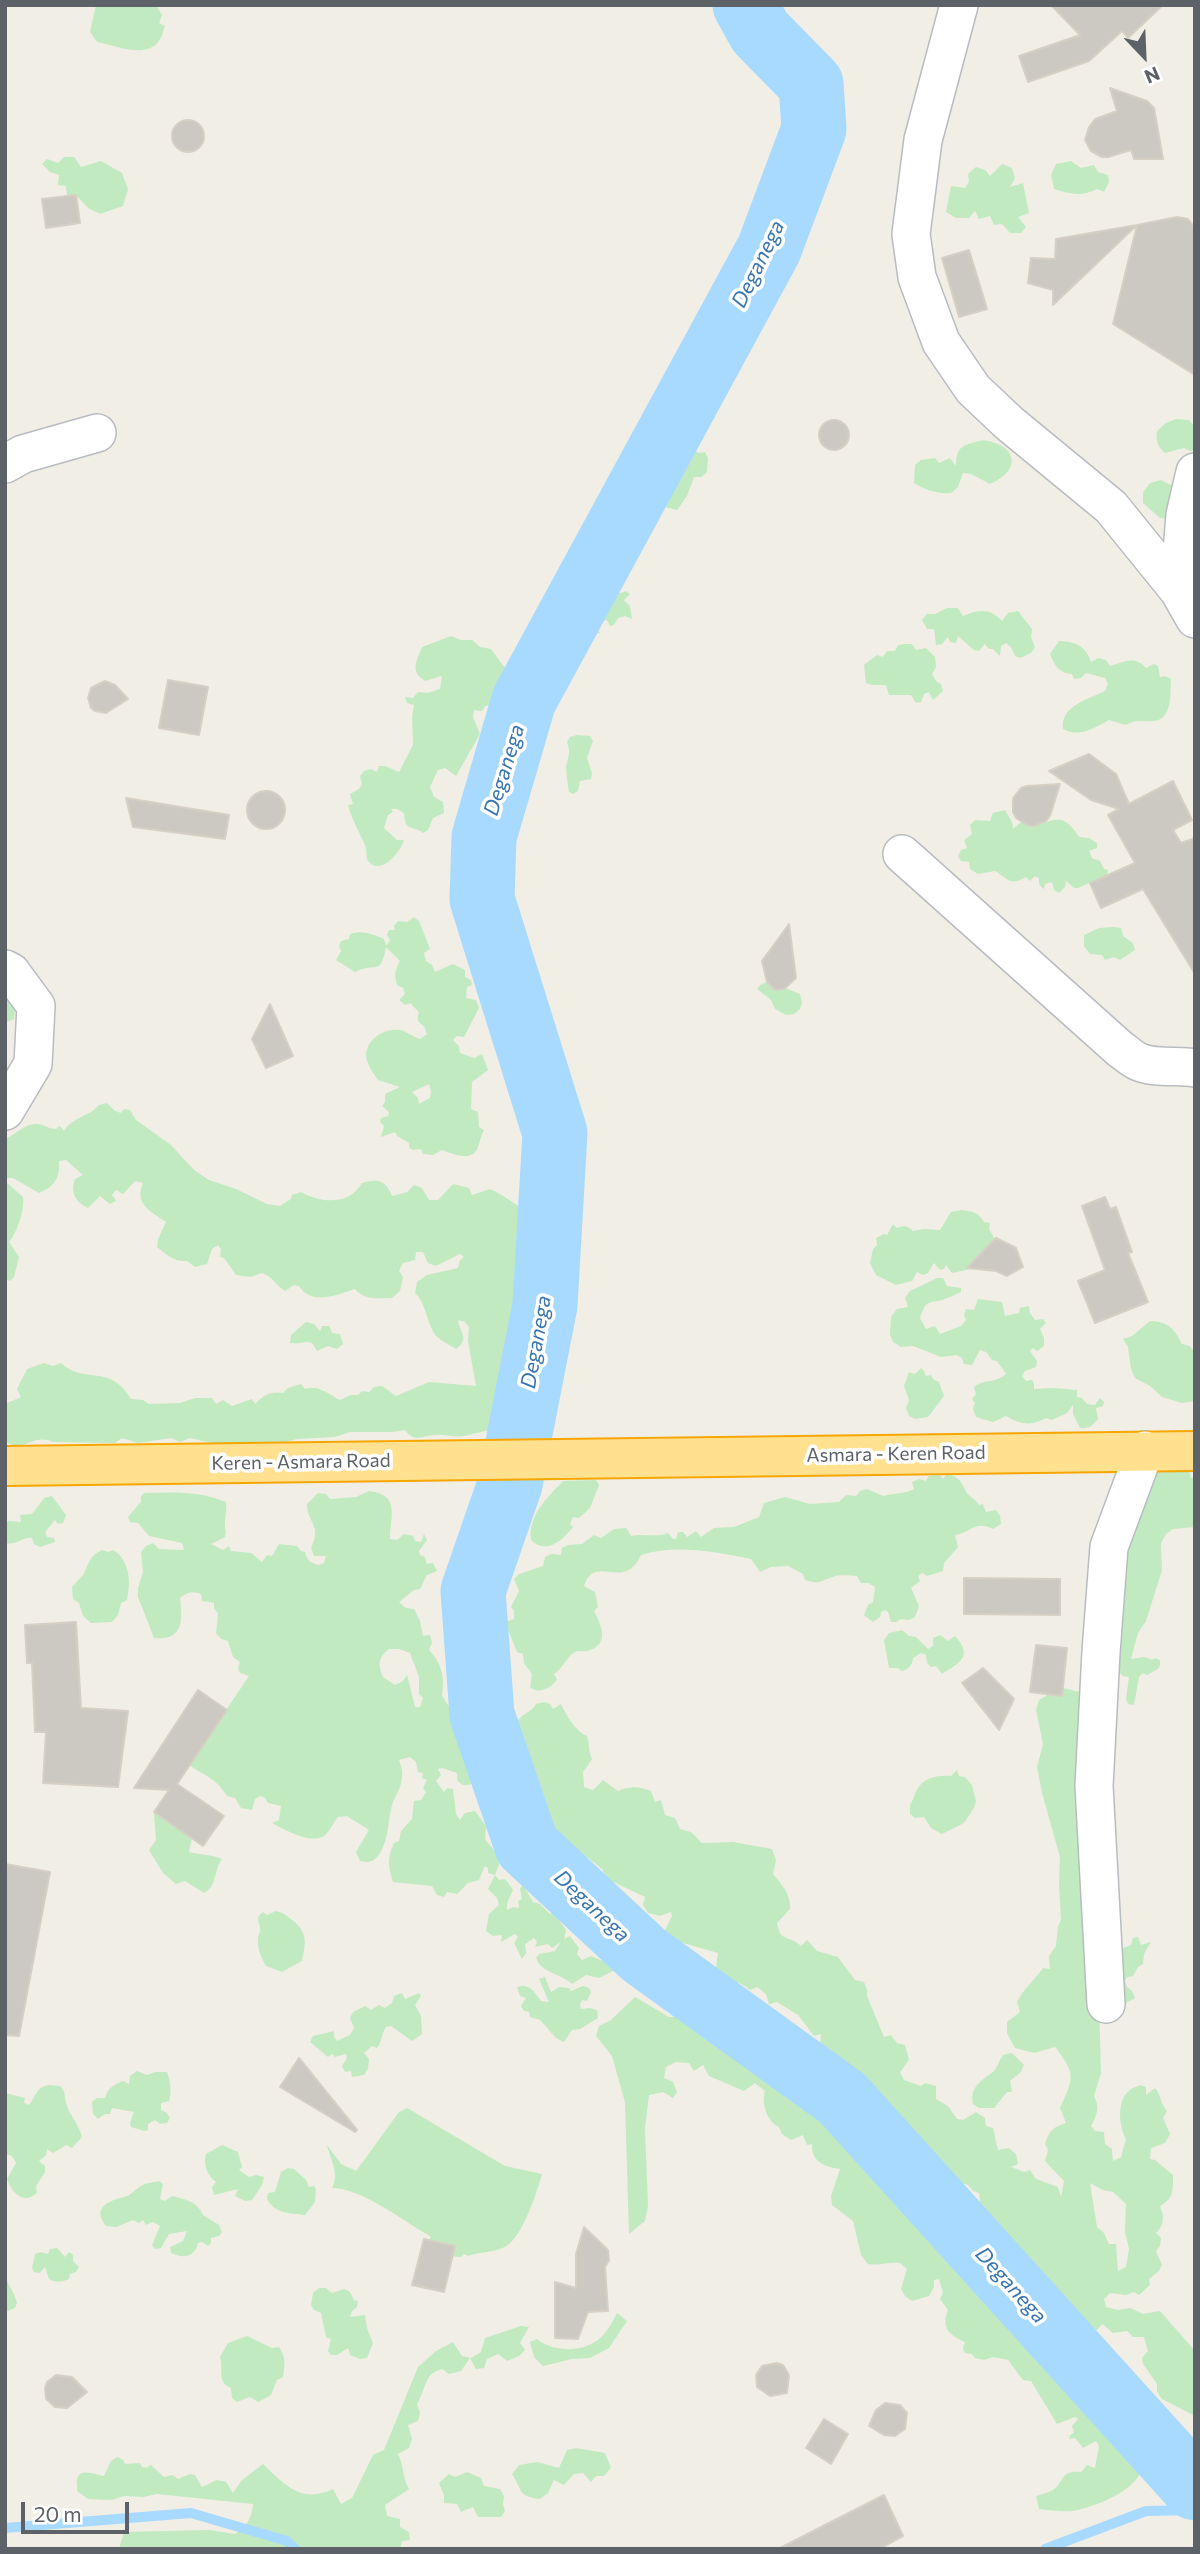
<!DOCTYPE html>
<style>
body{margin:0}
#map{position:relative;width:1200px;height:2554px;overflow:hidden;background:#f1eee6;font-family:Commissioner,sans-serif}
canvas{display:block}
.frame{position:absolute;inset:0;border:7px solid #5d6268;pointer-events:none}
.north{position:absolute;left:1109px;top:21px;width:70px;height:70px;-webkit-text-stroke:5px #fff;paint-order:stroke;rotate:157deg;font-size:19px;font-weight:700;line-height:28px;text-align:center;color:#5d6268}
.north::after{content:'';display:block;margin:auto;width:24px;height:32px;background:#5d6268;clip-path:polygon(50% 0,100% 100%,50% 72%,0 100%)}
.scale{position:absolute;left:21px;top:2502px;width:108px;height:32px;box-sizing:border-box;border:4px solid #5d6268;border-top:0;padding-left:9px;font-size:21px;line-height:24px;white-space:nowrap;color:#5d6268;-webkit-text-stroke:5px #fff;paint-order:stroke}
</style>
<div id="map">
<canvas width="1200" height="2554"></canvas>
<div class="frame"></div>
<div class="north">N</div>
<div class="scale">20 m</div>
</div>
<script>
const context = document.querySelector('canvas').getContext('2d');
context.lineJoin = 'round';
function fillPath(path, color) { context.fillStyle = color; context.fill(path, 'evenodd'); }
function stroke(path, color, width, dash) { context.strokeStyle = color; context.lineWidth = width; context.lineCap = dash ? 'butt' : 'round'; context.setLineDash(dash || []); context.stroke(path); }
function label(font, color, halo, rows, align = 'center') {
  context.font = font + ' Commissioner,sans-serif'; context.lineWidth = 7; context.setLineDash([]); context.textBaseline = 'middle'; context.strokeStyle = halo; context.fillStyle = color; for (const [text, x, y, turn = 0] of rows) {
    context.save(); context.translate(x, y); context.rotate((+turn || 0) * Math.PI / 180); context.textAlign = isNaN(turn) ? turn : align; if (halo) context.strokeText(text, 0, 0); context.fillText(text, 0, 0); context.restore();
  }
}
const green = new Path2D(`
 M96 5H156L162 15 159 23 165 26C163 31 162 38 158 42 145 59 114 45 97 42L90 32Z
 M64 157H74L81 167 101 161 122 173 128 189 123 206 100 214 88 208 76 195 67 196 66 186 58 185 59 175 50 172 42 164 47 159 58 163Z
 M1071 161 1081 168 1094 165 1098 172 1108 175 1109 182 1104 192 1097 189C1082 197 1070 194 1054 189L1051 175 1056 164Z
 M1002 164 1012 168 1015 178 1010 187 1023 183 1029 213 1018 217 1026 227 1021 233H1010L1002 224 994 225 990 216 979 219 975 211 969 218H956L946 212 951 186 965 188 969 182 968 174 976 167 985 170 990 176Z
 M1176 419 1189 420 1195 427V450L1190 451 1184 448 1165 453C1157 446 1156 441 1157 431L1166 423Z
 M983 440C1018 445 1022 470 990 484L971 474 963 473 958 487 951 493C938 494 925 490 914 483L915 465 921 460 935 458 939 463 950 458 956 466C956 445 964 445 983 440Z
 M694 451 699 453 705 452 708 458 707 472 701 477H694L687 496 677 510 665 507 658 500 656 492 659 484 674 474 676 464Z
 M1161 480 1173 486 1170 519 1160 518 1143 503V492L1150 483Z
 M601 591 621 593 626 591 630 594 624 600 630 606 632 619 625 616 618 618 614 625 610 626 607 620 598 622 597 627 600 633 589 635 579 626Z
 M947 608H958L963 616C979 609 990 608 1002 621L1008 613 1018 611 1032 629 1031 637 1035 647 1031 653 1020 658 1015 656 1011 647 1006 643 1001 646 1000 656 993 649H989L985 644 979 651 974 650 958 636 956 643 950 642 948 637 942 644 936 645 934 629H927L922 620 927 614H935Z
 M451 636 461 640H472L480 647 491 649 505 668 513 672C512 689 503 704 485 706L482 711 474 710 473 717 480 734 456 776 445 768 438 770 430 787 434 797 443 802 444 813 433 818 428 830 423 833C412 824 405 833 404 813L397 809H391L393 812 388 815 384 828 397 840H404C401 851 381 877 368 861 366 858 367 850 365 845 359 831 352 820 348 805L353 804 350 794 359 789 362 784 360 776 364 771 371 769 377 772 379 766H385L399 772 413 745 412 717 414 705 407 703 405 697 413 698 418 692 427 693 440 689 442 676 425 681C409 671 417 661 422 647Z
 M1059 641C1076 642 1085 645 1091 662L1098 658 1106 660 1110 666C1124 662 1135 655 1146 668L1154 664 1158 666 1160 677 1165 676 1171 679C1170 693 1173 720 1153 721 1142 722 1136 719 1126 725L1109 720C1094 728 1079 738 1063 729 1060 706 1089 699 1105 691L1108 684 1105 678 1086 673 1081 678 1074 679 1072 674C1060 674 1054 665 1050 654Z
 M904 644H912L916 650 926 648 935 657 936 667 932 674 936 681 941 684 943 691 933 700 929 692 924 694 921 702 916 703 911 695H889L886 685H872L866 683 864 665 877 655 883 657 887 651H895L898 645Z
 M577 735 590 736 593 741 587 758 592 773 591 779 580 781 578 791 573 794 569 792C568 786 566 772 566 767 568 757 571 753 567 742L570 737Z
 M1005 810 1012 822 1013 829 1021 822C1047 835 1056 800 1079 837L1089 838 1097 843V848L1089 851 1092 858 1100 861 1104 869 1108 870 1107 875 1078 888H1074L1066 881 1065 887 1059 893 1054 890 1052 882 1045 884 1044 889 1039 884V878L1035 876 1030 881 1026 877C1009 887 1008 878 995 871L978 874 970 869 969 862 961 861 958 856 961 850 967 848 964 840 972 834 970 825 975 820 990 821 993 813Z
 M414 917 419 921 430 949 424 953 426 961 432 965 435 972 453 964 465 970V977L471 980 472 985 467 987 466 998 476 1000 479 1008 464 1037 457 1036 453 1040 459 1046 460 1053 474 1058 482 1054 488 1070 472 1082 471 1109 478 1112 479 1127 484 1130C481 1136 480 1141 478 1147 472 1163 454 1154 442 1150L433 1155 423 1154 421 1149 412 1150 409 1147V1143L397 1136 395 1132 381 1137 384 1126 380 1122 381 1118 388 1116 389 1112 382 1106 385 1102V1094L400 1087 378 1080C373 1073 366 1063 366 1054 368 1038 384 1028 400 1030 406 1031 413 1037 420 1039L427 1034 424 1026C417 1022 417 1019 419 1012L410 1003 405 1005 399 1000 405 994 403 988 397 985C394 975 395 970 400 961L386 947C380 978 376 961 355 972L336 960 341 951 339 946 341 941 349 939 350 934C363 930 372 934 384 939L386 946 390 940 387 935 389 930H395L394 926 398 921 407 922ZM429 1084 431 1091 430 1098 419 1104 418 1098 412 1092Z
 M1114 927 1121 928 1123 936 1133 943 1135 950 1120 960 1114 957 1105 960 1102 955 1090 954 1084 946V935L1099 928Z
 M767 982 772 988H785L800 994 802 1003 800 1009 794 1014 786 1015 775 1009 771 1000 757 989 760 985Z
 M5 988 15 1008 14 1019 5 1023Z
 M107 1103 115 1111 121 1113 124 1109 130 1110 136 1120 171 1145 194 1170 209 1180 236 1189 267 1204 280 1206 291 1199 292 1195 301 1192C320 1203 349 1206 362 1183 378 1179 385 1179 392 1196L407 1192 414 1185 422 1188 429 1200H438L453 1184 469 1188 472 1195 490 1189C505 1196 521 1207 533 1219L534 1229C525 1239 518 1246 524 1259L519 1265 522 1269C519 1282 519 1304 527 1316L520 1326 523 1338 521 1349 522 1367 510 1386 504 1410 512 1422 506 1433C491 1426 478 1434 463 1436 453 1438 444 1434 434 1435 422 1436 414 1443 405 1430L393 1432H350L335 1437 297 1439 279 1444 220 1445 190 1438 180 1442 171 1438 138 1443 122 1438 115 1443 54 1442C38 1435 31 1444 16 1446L5 1442V1404L21 1397 17 1389 27 1369 44 1363 53 1366 61 1363C85 1385 110 1363 131 1399L143 1400 149 1404 180 1403 195 1398H212L216 1404 223 1400 232 1406 252 1399 255 1404C264 1395 270 1391 283 1393L288 1388 301 1384 305 1389C318 1384 328 1394 340 1400L351 1395H358L362 1391 369 1392 374 1387 382 1386 396 1396 429 1382 476 1386 468 1341 469 1327 465 1322 458 1320C460 1333 470 1339 456 1349 450 1345 441 1341 436 1336 426 1322 427 1305 415 1293L417 1282 427 1275 458 1268 460 1260 464 1257 460 1254 436 1266 428 1263 423 1252H416L415 1260 403 1263 399 1271 403 1277 400 1291 392 1298C378 1298 365 1301 355 1289 336 1295 312 1306 299 1286L294 1285 285 1291C276 1285 273 1277 262 1273L250 1277 236 1275 224 1258 220 1257 221 1249 218 1245 212 1249 207 1264 195 1267 187 1261C174 1262 167 1255 157 1247L158 1239 166 1222C150 1211 134 1204 143 1183L135 1181 123 1194 116 1190 112 1195 116 1201 110 1204 100 1196 88 1208C75 1202 70 1192 75 1179L83 1175 66 1160 59 1161C60 1178 55 1186 39 1193L13 1178H6V1182L23 1197C25 1209 17 1233 9 1242L19 1257 14 1277 10 1281 5 1279V1139C17 1134 24 1123 38 1124 45 1125 49 1129 56 1129L60 1126 64 1131C72 1117 89 1117 99 1105Z
 M961 1210C971 1211 979 1212 984 1222L990 1223 989 1229 995 1239 971 1269 952 1273 946 1265 944 1269 940 1270 934 1263 928 1273 923 1275 917 1272 912 1281 896 1285 876 1275 870 1263 873 1249 877 1245 876 1238 884 1234 887 1235 893 1224 897 1228C904 1225 908 1226 913 1231L924 1229 940 1230 951 1212Z
 M937 1278H943L947 1286 961 1288V1292C956 1294 951 1297 945 1299 930 1304 926 1298 920 1318L926 1329 935 1326 940 1334 961 1326 966 1320 964 1315 966 1309 974 1310 978 1299 1002 1302 1005 1316 1019 1313 1020 1308 1029 1306 1030 1313 1035 1320 1043 1319 1046 1323 1040 1329 1044 1338V1346L1037 1351 1033 1348 1030 1351 1037 1361 1036 1367 1025 1371 1022 1376 1026 1381 1032 1380 1034 1384V1389L1054 1388 1077 1390V1397L1082 1398 1087 1404 1095 1405 1100 1398 1104 1402 1103 1406 1096 1408 1098 1419C1092 1426 1089 1429 1080 1428L1073 1414V1405L1067 1413 1052 1420 1046 1418C1032 1426 1020 1425 1006 1416L993 1422 976 1417 973 1409 975 1403 972 1399 976 1394 974 1387C983 1379 994 1384 1006 1374L997 1361 992 1360 986 1352 980 1350 972 1365 964 1364 962 1358 957 1355 941 1357 913 1346 901 1347 893 1342 890 1335 891 1317 897 1309 908 1307 905 1298 910 1291Z
 M1150 1321C1168 1322 1174 1328 1182 1344L1190 1346 1195 1353V1401L1182 1403 1162 1397 1150 1386 1135 1378 1131 1369 1128 1347 1123 1339 1132 1336Z
 M306 1322 314 1324 320 1331 322 1326H329L332 1333 340 1334 343 1344 337 1349 328 1346 317 1351 312 1343C304 1340 299 1345 290 1343L291 1335Z
 M921 1368 924 1371 926 1376 931 1375 934 1380 939 1382 944 1396 928 1417 915 1419 909 1416 906 1408 909 1400 904 1386 909 1372 915 1374Z
 M1155 1469 1189 1470 1191 1478H1195V1527L1173 1529 1166 1534 1161 1543 1162 1570 1146 1621 1138 1633 1131 1659 1145 1657 1152 1660 1155 1658 1160 1660V1665L1158 1669 1147 1675 1143 1673 1139 1677 1134 1705 1128 1704 1126 1699 1129 1677 1123 1676 1118 1671 1123 1620 1119 1588 1125 1549 1132 1543 1128 1537Z
 M947 1474C960 1477 961 1482 967 1493 970 1497 975 1499 979 1505L983 1504 986 1512 996 1510 1000 1516 1001 1524 993 1529C975 1520 972 1532 955 1535L958 1547 944 1563 943 1571 927 1576 922 1573 918 1576 920 1581 911 1588 919 1606 915 1617 909 1620 901 1619 896 1622H891L888 1612 885 1610 881 1612 880 1617 873 1622 864 1615 868 1605 873 1602 875 1587 868 1583H861L857 1576C849 1576 840 1574 833 1577 819 1581 821 1585 805 1580L803 1574 788 1566 771 1567 760 1572 751 1559C716 1552 675 1544 641 1555 624 1593 595 1552 584 1586L595 1592 598 1607 594 1611C602 1626 610 1645 587 1651 582 1652 577 1649 572 1654 565 1660 562 1669 554 1674L557 1679C552 1688 538 1695 530 1687L532 1674 524 1663 523 1654 517 1652 505 1622 514 1619V1611L511 1607 519 1591 514 1579 519 1574 543 1566 545 1557 551 1554 561 1555 562 1548 568 1545 582 1544 594 1535 601 1538 614 1529 626 1528 631 1536C645 1533 655 1538 668 1533L673 1539H676L678 1532H683L687 1537 696 1531 701 1537 714 1528 734 1527 759 1517 764 1503 785 1497 810 1504 839 1502 846 1495 856 1496 860 1491 867 1489 883 1496C894 1493 906 1494 914 1489L912 1482 919 1479 926 1481 929 1476 940 1475 943 1479Z
 M596 1480 599 1485 590 1508 579 1518 573 1517 570 1524 573 1527C562 1541 546 1555 531 1540 528 1515 547 1498 563 1481Z
 M369 1491C401 1495 390 1516 390 1539L397 1540 404 1534 413 1536 415 1541 421 1542 424 1534 427 1540 419 1551 420 1555 425 1557 427 1564 433 1563 437 1571 427 1575 420 1589 414 1590 399 1602 406 1608 414 1609 420 1621 423 1636 430 1635 432 1643 429 1650C442 1664 445 1677 442 1696L452 1711 460 1714 459 1723 470 1731V1740L464 1741 463 1748 471 1753 468 1770 473 1779 472 1784C465 1786 462 1786 457 1780V1773L442 1768 438 1769 441 1775 436 1781 444 1792 447 1788 453 1789 456 1814 460 1820 465 1813 475 1811 486 1826 485 1839 501 1859 495 1875 499 1880 505 1879 513 1890 507 1903V1910L513 1907 519 1908 518 1901 522 1899 520 1888 523 1885 533 1902 540 1904 550 1914 554 1913 566 1930 564 1939 570 1936 579 1948 577 1954 582 1960 591 1956 603 1961 609 1960 615 1970 599 1978 586 1975 572 1984C561 1973 542 1974 536 1958L539 1954 555 1951 561 1942 552 1948 548 1944 535 1947 537 1942 534 1938 525 1944 526 1953 522 1959 514 1943 518 1937 515 1934 501 1942 502 1935 493 1936 486 1931 489 1914 499 1905 497 1898 488 1889 495 1875 488 1873V1868L485 1866 479 1880 468 1883 457 1894 447 1892 444 1897 437 1895 432 1886 393 1882C388 1866 387 1858 394 1843L399 1841 401 1831 412 1819 414 1801 421 1800 426 1792 423 1788 427 1780 422 1778 423 1773 418 1772 416 1762 410 1757 399 1760C401 1766 403 1771 402 1776 402 1786 397 1793 393 1802 387 1819 390 1845 375 1859 370 1863 365 1862 360 1861L356 1852 369 1830 347 1816 338 1817C333 1823 330 1831 325 1835 312 1846 284 1829 272 1823L279 1820 281 1806 268 1803 265 1798 260 1796 255 1799 252 1810 241 1808 235 1798 227 1796C216 1778 205 1776 189 1765L249 1676 240 1673 238 1668 240 1662 233 1657 228 1641 221 1639 216 1633 218 1614 214 1608V1603L202 1601 201 1594C192 1591 187 1592 180 1598 183 1621 183 1641 154 1638L138 1597V1588L143 1572 141 1552 146 1546 153 1543 159 1549 184 1550 182 1543 149 1536 138 1523 130 1522 128 1517 141 1502V1496L145 1493C173 1492 200 1491 226 1502 227 1510 225 1514 225 1522 224 1528 227 1530 225 1537L211 1544 223 1550 229 1546 231 1551 251 1553 262 1562 267 1555 272 1556 279 1544 297 1546 301 1551 305 1552C307 1560 310 1563 319 1565L324 1563 326 1556H314L311 1548C322 1524 307 1523 307 1504L318 1493 326 1494 330 1499 356 1497ZM389 1649H399L410 1653 419 1677V1694L423 1698 420 1707H415L407 1675 403 1681 395 1685 383 1677C378 1665 378 1657 389 1649Z
 M52 1496 66 1515 63 1523 58 1524 55 1520 45 1532 47 1537 54 1538 55 1542 40 1547 34 1544 32 1538C23 1536 16 1546 5 1543V1523L9 1521 21 1522 20 1515 32 1514 44 1498Z
 M102 1550 108 1552 113 1550C130 1560 131 1582 127 1600L121 1603 118 1615 112 1622 91 1623 83 1616 79 1603 73 1599 72 1587C75 1583 81 1578 84 1573 90 1562 89 1556 102 1550Z
 M902 1630 909 1636 916 1637 928 1649 933 1646V1638L940 1635 948 1641 955 1636C973 1656 961 1662 942 1674L936 1666 931 1667 927 1663 926 1655 921 1653 913 1658C912 1666 909 1669 902 1671L898 1668H889L884 1640 889 1633Z
 M1063 1688 1080 1692 1087 1701V1900L1081 1909 1086 1917 1099 2004 1101 2073 1094 2096C1100 2107 1097 2115 1091 2126L1095 2131 1104 2132 1105 2144 1112 2149 1113 2161 1121 2157 1126 2139C1119 2126 1116 2100 1130 2090 1133 2087 1137 2087 1140 2085L1146 2087V2095L1155 2088C1161 2095 1160 2103 1167 2111L1163 2118 1170 2134 1165 2143 1151 2148 1150 2159 1155 2160 1173 2175C1173 2190 1174 2198 1160 2206 1164 2217 1165 2224 1156 2233L1161 2238 1160 2246 1156 2251 1162 2265 1159 2271 1149 2279 1150 2285 1139 2295 1134 2292 1126 2295 1110 2293 1104 2299 1106 2307 1118 2310 1130 2308 1143 2314 1160 2311 1195 2351V2416L1162 2399 1157 2391V2384L1143 2364 1142 2358 1148 2351 1144 2337H1133L1127 2331 1113 2333 1102 2324 1097 2330C1085 2332 1079 2331 1071 2322L1062 2323 1055 2320 1033 2322 1026 2316 1012 2296C1014 2285 1019 2278 1009 2270L1011 2263 1009 2257 1014 2249 1005 2231 993 2232 990 2222C977 2219 973 2212 980 2200L979 2193 973 2191 968 2185 942 2177 934 2162 925 2164 919 2154H912L904 2134 898 2132 894 2123 885 2125C879 2118 877 2114 881 2106L876 2097 861 2093 858 2082 849 2080 844 2071 845 2066C838 2056 828 2056 820 2047L821 2034 814 2036 798 2015 777 2002 769 2004 766 1994 757 1987 750 1990C736 1978 729 1983 715 1974L718 1953 669 1939 665 1930 672 1916 671 1912 660 1916 648 1913 643 1905 645 1897 607 1879 602 1869 559 1835 541 1816 534 1815V1805L527 1784H519L517 1780C532 1764 523 1740 517 1722 522 1713 531 1713 536 1704L544 1702 550 1704 553 1709 561 1704C567 1716 574 1730 587 1736 590 1744 588 1751 592 1759L583 1772 584 1787 593 1790 603 1780 618 1791C630 1786 638 1786 651 1791L655 1802 661 1800 665 1815 675 1818 680 1829 691 1832 702 1843 733 1842 772 1849 776 1860 773 1874C782 1885 791 1894 790 1909L777 1923C780 1943 790 1935 801 1946L807 1940 817 1951 838 1957 855 1980 864 1982 867 1990V1996L884 2037 891 2035 897 2043 905 2045 909 2060 900 2072 904 2080 921 2086 925 2083 936 2086V2099L948 2106 957 2119 963 2120 976 2112 985 2118 986 2126 993 2128 998 2150 1009 2148 1016 2154 1018 2164 1011 2167 1024 2172 1030 2170 1036 2179 1058 2187 1061 2197 1064 2181 1045 2161 1048 2150 1045 2144C1049 2131 1053 2127 1066 2123L1060 2108C1074 2077 1076 2074 1055 2047L1034 2053 1015 2048 1007 2033V2022L1020 2012 1017 2002C1024 1988 1034 1981 1043 1968L1050 1969 1049 1956 1056 1946 1058 1926 1061 1920 1059 1885 1060 1857 1042 1793 1037 1767 1043 1744 1036 1710 1039 1700 1049 1694 1062 1695ZM1090 2183 1103 2190 1113 2192 1126 2204 1125 2232 1129 2249 1126 2267 1118 2271 1116 2244H1109L1104 2233 1097 2227Z
 M957 1770 959 1776 965 1777 972 1785 976 1801 974 1808 964 1823 942 1834 931 1828 924 1817 915 1818 910 1814V1805C914 1799 914 1794 918 1788 925 1777 939 1775 951 1776Z
 M154 1812 192 1838 189 1852C201 1855 211 1854 222 1859 213 1871 218 1885 204 1893L185 1881 176 1884 163 1873 149 1850 156 1840Z
 M276 1911C284 1913 285 1915 291 1919 308 1932 306 1941 302 1961L282 1972 266 1966C261 1957 257 1948 258 1938 259 1933 261 1932 260 1927 258 1919 256 1918 263 1912L267 1915Z
 M1138 1937 1141 1945 1151 1942 1144 1954 1143 1964 1138 1967 1133 1976 1128 1977 1125 1980 1127 1987 1132 1991 1135 1998 1124 2004 1121 1993 1117 1947 1123 1948 1131 1945 1133 1938Z
 M545 1977 551 1992 559 1987 569 1988 571 1991 583 1986 589 1988 591 1992 587 2001 582 2000 580 2005 581 2009 590 2008 597 2010 598 2018 580 2029 572 2030 564 2042 556 2038 540 2020 530 2017 529 2012 524 2011 521 2006 526 1998 520 1996 517 1987C530 1983 534 1992 541 2001L549 2002 539 1979Z
 M402 1993 405 1999 419 1993 421 1996 415 2005 421 2016 422 2034 412 2041 391 2026 386 2027C381 2035 382 2042 377 2048L372 2046 364 2053 369 2059 368 2069 364 2075 352 2077 351 2071 345 2072 342 2066 347 2058 346 2054 335 2057 332 2054 328 2057 310 2042 313 2036 334 2031V2037L337 2041 350 2035 354 2028 350 2018 353 2012 365 2006 371 2010 379 2005 385 2008 392 2003 394 1996Z
 M635 1997 669 2017H683L712 2035 727 2053 777 2085 798 2089 872 2139 901 2175 907 2186 980 2272 989 2274 990 2290 1008 2303 1007 2312 1013 2319 1023 2324 1049 2359 1061 2365 1074 2376 1081 2408 1094 2413 1098 2411C1111 2424 1137 2444 1141 2461 1148 2487 1094 2508 1072 2511 1062 2512 1050 2510 1039 2509L1036 2496C1041 2494 1048 2493 1053 2490 1066 2480 1060 2470 1081 2472L1087 2465 1095 2468 1099 2446 1096 2441 1083 2448 1075 2438 1069 2439 1070 2435 1074 2433 1072 2426 1078 2419 1075 2417 1057 2424 1031 2381 1023 2380 1008 2360 993 2357 984 2360 975 2358 972 2354 965 2353 963 2348 965 2342C949 2335 941 2328 948 2310L940 2299 943 2293 939 2279 934 2280V2287L929 2296 912 2301 905 2296 901 2289 907 2269 900 2263C889 2262 879 2266 868 2264L861 2255 853 2221 832 2205 831 2196 840 2169C825 2167 811 2162 812 2144L807 2145 803 2135 791 2140 782 2134 779 2127C767 2122 761 2103 765 2091L755 2083 744 2091 709 2076 703 2065 694 2071 689 2063 676 2062 666 2067 664 2078 673 2082 677 2092 673 2098 663 2092 649 2095 645 2128 648 2206 645 2221 629 2234 625 2102 612 2056 596 2036 599 2026 611 2020Z
 M1012 2053 1024 2065 1021 2072 1010 2081 1012 2092H1007L994 2108H979L973 2104C969 2086 983 2080 994 2071 997 2068 1000 2059 1003 2055Z
 M137 2071 147 2075 155 2072H167C170 2079 172 2093 169 2101L161 2103V2110L167 2113 170 2118 167 2123 160 2124 155 2120 148 2124V2130L144 2131 131 2127 130 2123 134 2112 112 2108 110 2114H105L98 2119 93 2114 92 2102 97 2098H105C108 2088 113 2085 123 2081L129 2084 130 2076Z
 M49 2085 60 2086C66 2092 64 2095 66 2103 69 2115 79 2124 82 2137L72 2148 66 2145 53 2153 47 2149 46 2155 39 2161 45 2166V2172L36 2186 37 2193C23 2205 12 2193 7 2179L16 2163 12 2156 5 2154V2093L25 2098 24 2103 29 2105C37 2095 35 2088 49 2085Z
 M407 2108 505 2166 542 2174C537 2192 524 2232 509 2244 498 2253 481 2251 468 2256L464 2254 461 2257 449 2256 430 2240V2236C403 2221 362 2188 332 2188 340 2174 330 2159 327 2145L341 2164 356 2171 399 2112Z
 M222 2145 238 2152 242 2167 239 2170 249 2177 256 2175 264 2177 262 2185 252 2200 245 2201 235 2196 238 2189 214 2195 212 2187 216 2182C207 2175 203 2165 206 2154Z
 M288 2168 294 2169 306 2180 309 2187 314 2186 316 2189 315 2202 305 2215C290 2213 275 2214 267 2199L268 2193 275 2192 281 2172Z
 M159 2181 163 2184 160 2199 165 2201 172 2196C185 2199 198 2202 203 2215L219 2225 222 2232 219 2236 211 2238V2243L208 2246 202 2242 198 2243C195 2257 183 2259 171 2253L170 2247 183 2241 187 2231 169 2234 161 2248 155 2249 152 2245 160 2226 153 2222 146 2225 143 2220 139 2223 133 2220 116 2227 106 2226C91 2207 109 2201 124 2197 131 2196 136 2188 143 2185 148 2182 153 2183 159 2181Z
 M57 2248 65 2257 69 2252 73 2255V2261L79 2267 76 2272 70 2274 69 2279C62 2282 56 2283 49 2279L45 2267 40 2273 34 2272 32 2268 35 2254 40 2252 48 2254 50 2249Z
 M5 2274C7 2284 15 2293 17 2303L15 2308 5 2312Z
 M319 2288H326L332 2293 344 2289 350 2292 354 2300 358 2301 357 2307 352 2311 350 2317 365 2315 367 2328 373 2343 367 2358 360 2359 350 2355 348 2348 337 2355H331L328 2351 331 2339 326 2337 321 2313 314 2310 311 2305 313 2293Z
 M617 2313 627 2321 609 2348 590 2358 572 2359 543 2366 534 2357 530 2342 537 2339C556 2354 589 2353 605 2333 610 2327 613 2320 617 2313Z
 M521 2326 529 2327 520 2343 525 2350 519 2356 507 2361 498 2354 487 2359 484 2368 476 2369 470 2358 461 2371 449 2374 442 2369C423 2374 427 2388 417 2404L420 2413 418 2421 408 2425 412 2439 409 2448 398 2454C404 2466 402 2477 409 2489L385 2505 387 2516 400 2519V2527L409 2532 410 2540 402 2541 400 2549H119L124 2532 209 2530 235 2534C247 2526 252 2518 253 2504L157 2494 143 2497 124 2496 112 2500 88 2499 77 2491C78 2487 76 2483 77 2479 80 2467 97 2475 104 2476L111 2461 117 2457 123 2460 125 2464 140 2463 142 2467 146 2468 151 2465 164 2477 172 2475 178 2479 190 2474 195 2475 202 2487 217 2480 226 2482 233 2493 241 2481 263 2464C285 2485 301 2504 333 2489L341 2504 352 2498 373 2455 384 2450 418 2367 436 2351 453 2342 462 2356 471 2358 481 2352 485 2338Z
 M247 2336 272 2348 279 2347C286 2357 285 2365 283 2377L277 2380 271 2395 258 2402 250 2397 237 2402 232 2398 231 2388C216 2381 224 2370 220 2357L228 2343Z
 M576 2448 605 2453 611 2468 604 2476H596L591 2482 583 2473 574 2474 564 2485 554 2480 548 2493 540 2499C517 2496 523 2491 512 2474L519 2465 537 2462 559 2468 567 2450Z
 M467 2472 481 2478 484 2486 500 2489 504 2496 503 2504 505 2511 501 2517H478L473 2507 461 2512 457 2504 444 2503V2495L439 2483 449 2474 455 2477Z`);
const stream = new Path2D(`
 M5 2528 191 2513 287 2541 295 2549
 M1045 2549 1146 2511 1195 2510`);
const river = new Path2D(`
 M745 5 760 32 811 84 814 129 769 249 524 700 484 837 482 899 555 1133 545 1305 510 1484 473 1591 482 1715 527 1846 644 1955 842 2098 1195 2488`);
const building = new Path2D(`
 M1051 5H1163L1128 38 1122 31 1089 61 1028 82 1019 56 1080 35Z
 M1110 88 1147 101 1154 108 1163 159H1134L1131 150 1108 157H1102L1091 151 1085 140 1089 127 1095 119 1117 111Z
 M172 136a16 16 0 1 1 32 0a16 16 0 1 1-32 0Z
 M76 195 80 223 46 228 42 199Z
 M1177 217 1188 219 1195 228V375L1113 324 1137 225Z
 M1137 225 1053 305V290L1028 283 1031 258 1055 259 1056 239Z
 M969 250 987 309 959 317 942 258Z
 M819 435a15 15 0 1 1 30 0a15 15 0 1 1-30 0Z
 M168 680 208 687 199 735 159 728Z
 M105 681 115 685 128 699 106 713 95 711 91 708 88 698 91 688Z
 M1089 754 1116 774 1129 804 1173 781 1192 820 1173 830 1181 843 1195 838V974L1143 889 1101 908 1090 883 1135 863 1108 815 1119 809 1091 800 1049 771Z
 M1060 784 1050 816 1046 821 1034 826 1027 825 1016 818 1013 812V798L1021 788 1027 786Z
 M247 810a19 19 0 1 1 38 0a19 19 0 1 1-38 0Z
 M126 798 229 815 225 839 133 827Z
 M789 924 796 978 784 989 775 990 767 982 762 961Z
 M270 1004 293 1056 266 1068 252 1039Z
 M1105 1197 1110 1209 1116 1207 1132 1252 1128 1253 1148 1302 1095 1323 1078 1281 1105 1270 1082 1206Z
 M996 1238 1016 1248 1023 1267 1007 1276 996 1271 967 1268Z
 M964 1578 1060 1579V1615L964 1614Z
 M76 1622 81 1708 128 1711 118 1787 43 1783 46 1732H35L32 1663H27L25 1625Z
 M1036 1645 1067 1648 1062 1696 1030 1692Z
 M983 1668 1014 1699 999 1730 962 1683Z
 M198 1690 227 1710 177 1784 224 1816 203 1846 154 1812 169 1790 134 1788Z
 M5 1864 50 1872 19 2036 5 2035Z
 M299 2058 357 2130 355 2132 280 2087Z
 M584 2227 608 2250 609 2260 605 2267 608 2311 588 2312 578 2339 555 2338V2282L576 2288V2254Z
 M424 2239 455 2246 444 2292 412 2285Z
 M777 2363 783 2365 789 2375 787 2393 770 2396 757 2387 756 2375 762 2366Z
 M56 2375 72 2377 87 2392 67 2408 55 2407 46 2399 45 2388 47 2382Z
 M885 2403 900 2405 907 2413 905 2429 895 2436 884 2435 869 2426 876 2410Z
 M824 2419 848 2434 831 2464 806 2448Z
 M884 2495 903 2536 879 2549H778Z`);
const minor = new Path2D(`
 M959 5 923 140 911 234 917 277 941 342 973 389 1009 423 1111 507 1179 591 1195 619
 M5 464 23 454 97 433
 M1179 591 1185 515 1195 472
 M902 854 1120 1049C1126 1053 1132 1059 1139 1062 1156 1069 1177 1065 1195 1068
 M5 969 11 972 36 1006 33 1064 5 1111
 M1106 2004 1094 1786 1101 1652 1109 1547 1145 1450`);
const highway = new Path2D(`
 M5 1466 1195 1451`);
const streetNames = [
 ["Asmara - Keren Road",896,1454,-1],
 ["Keren - Asmara Road",301,1462,-1]
];
const waterNames = [
 ["Deganega",758,264,-64],
 ["Deganega",504,770,-73],
 ["Deganega",536,1342,-80],
 ["Deganega",592,1906,43],
 ["Deganega",1011,2285,48]
];
fillPath(green, '#c1eac1');
stroke(stream, '#a8daff', 10);
stroke(river, '#a8daff', 65);
fillPath(building, '#ccc9c3');
stroke(building, '#d6d0c4', 2);
stroke(minor, '#b8bcc1', 40);
stroke(highway, '#f7a600', 42);
stroke(minor, '#fff', 37);
stroke(highway, '#ffe18f', 38);
label('19px', '#5d6268', '#fff', streetNames);
label('italic 21px', '#3875b1', '#fff', waterNames);
</script>
